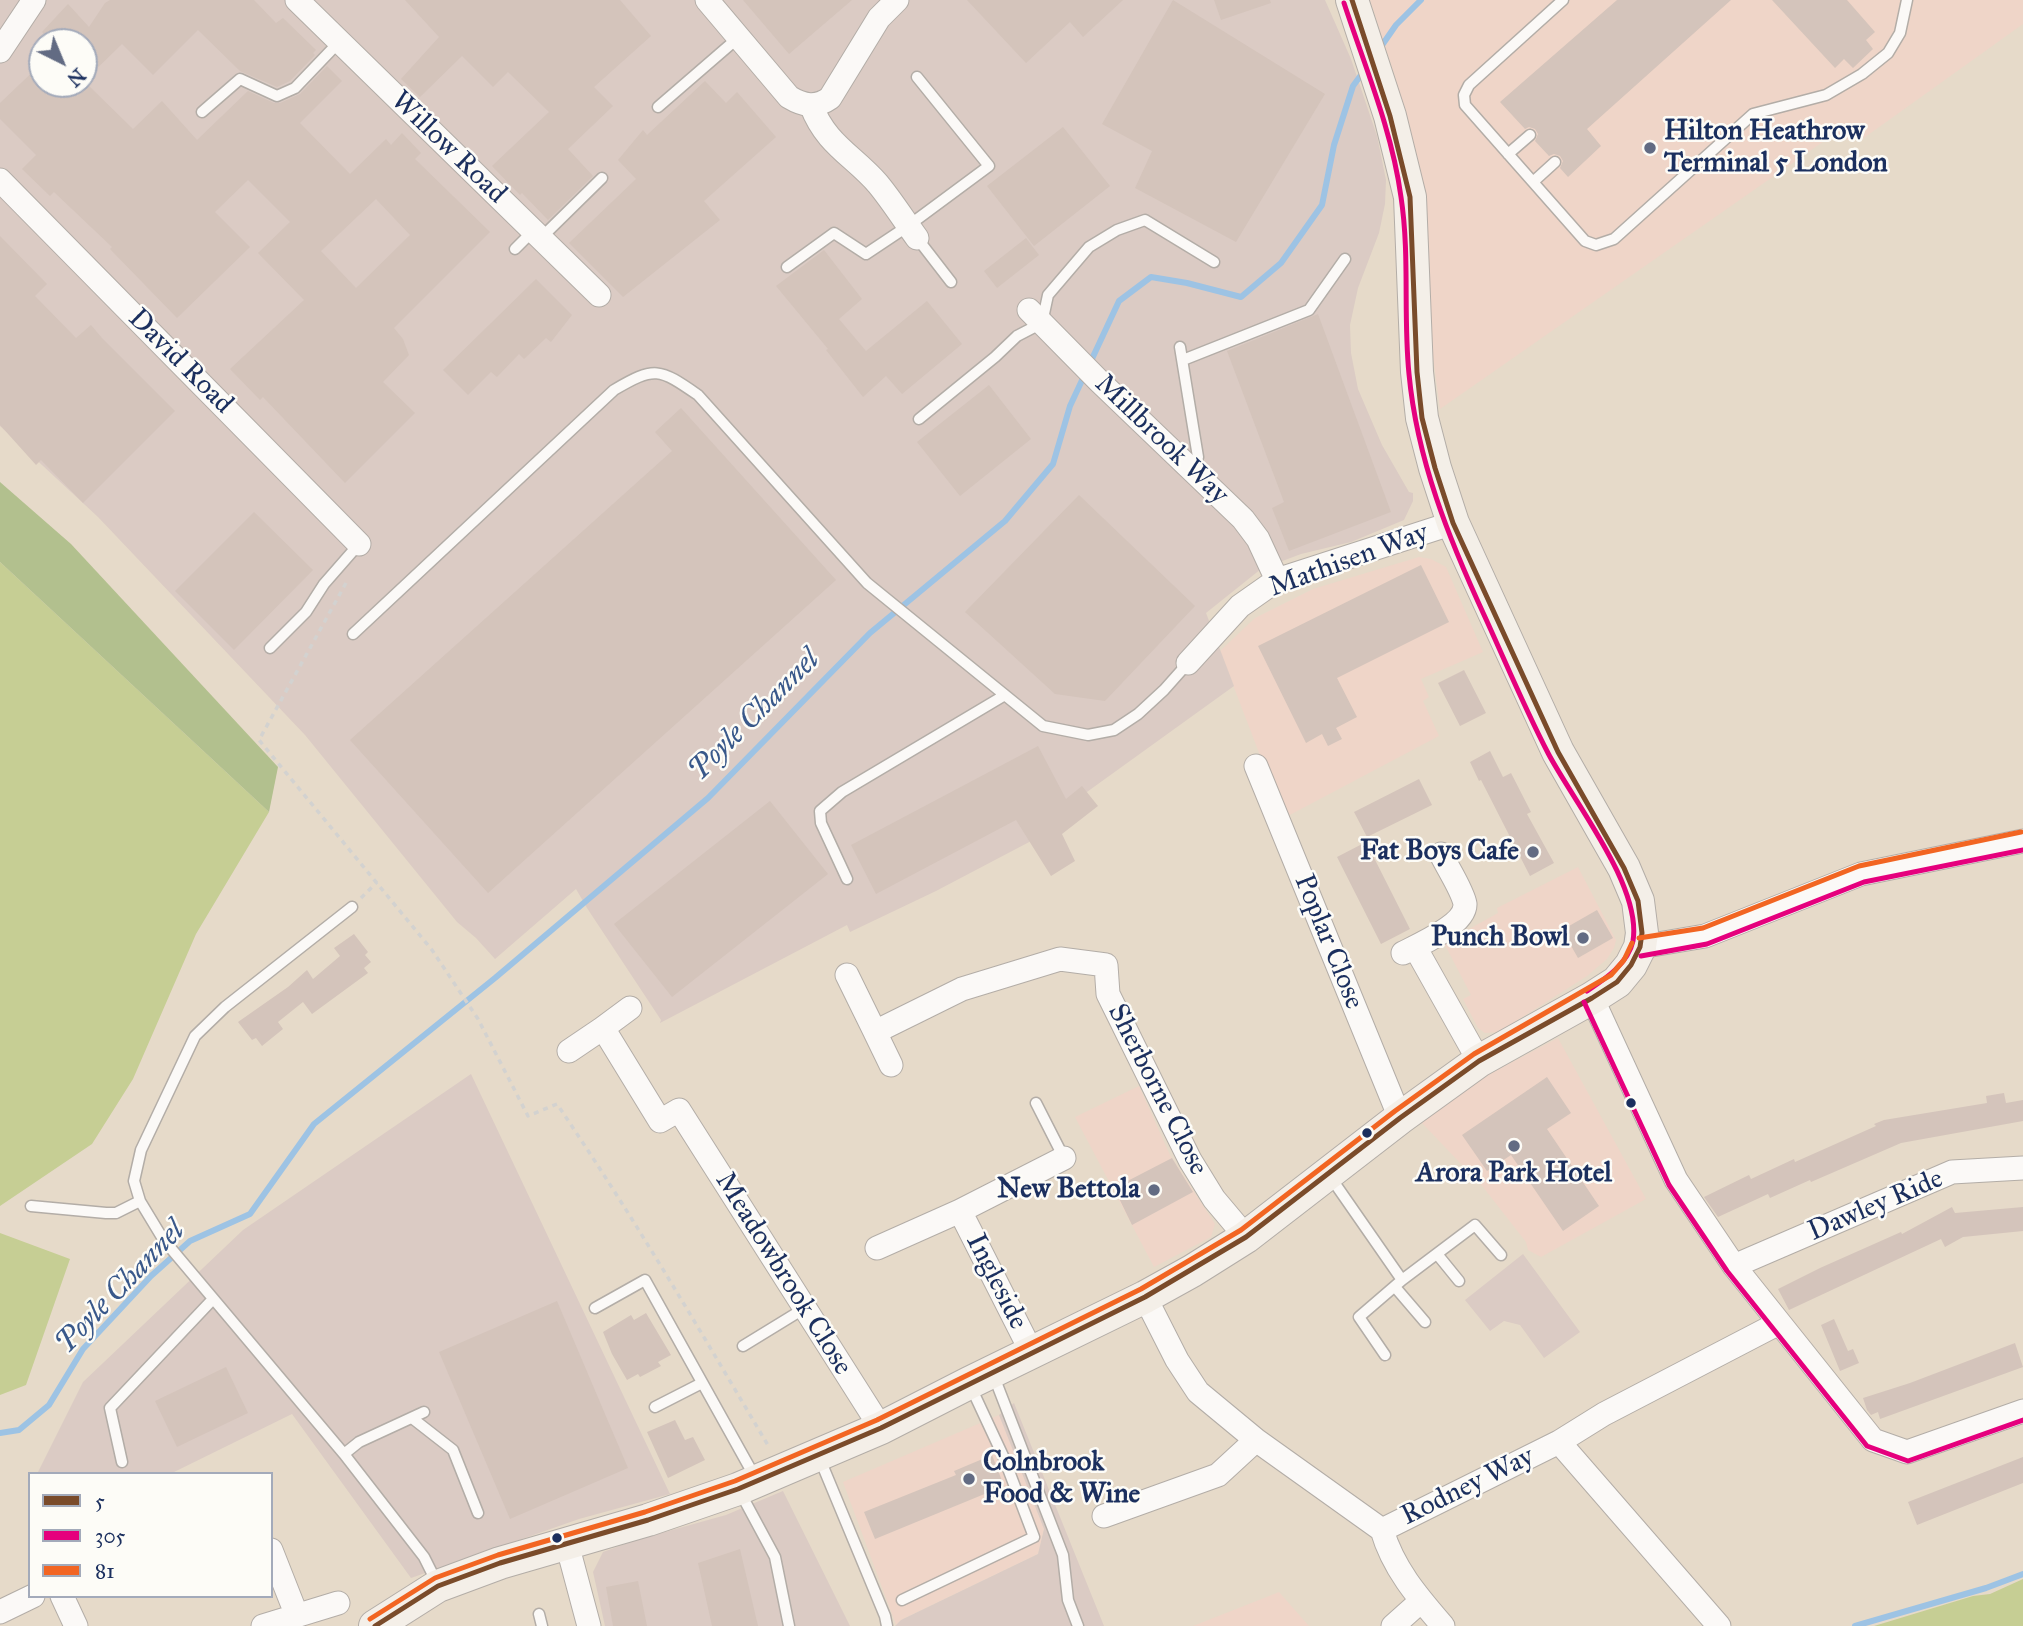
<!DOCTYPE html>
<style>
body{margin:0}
#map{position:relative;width:2023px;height:1626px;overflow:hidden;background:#e6dac9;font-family:"IM FELL Great Primer",serif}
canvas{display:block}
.legend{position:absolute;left:28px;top:1472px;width:245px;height:126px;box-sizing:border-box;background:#fdfcf7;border:2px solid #a3aaba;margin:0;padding:9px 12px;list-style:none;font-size:21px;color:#1b2f5e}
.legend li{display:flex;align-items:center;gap:14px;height:35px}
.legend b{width:35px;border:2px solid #a3aaba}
.north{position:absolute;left:28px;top:28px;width:70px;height:70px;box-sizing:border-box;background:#fdfcf7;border:2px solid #a3aaba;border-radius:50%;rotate:137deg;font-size:19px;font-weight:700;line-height:28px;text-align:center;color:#1b2f5e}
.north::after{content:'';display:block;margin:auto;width:24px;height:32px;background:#626b83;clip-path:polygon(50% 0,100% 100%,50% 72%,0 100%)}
</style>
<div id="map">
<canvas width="2023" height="1626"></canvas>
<ul class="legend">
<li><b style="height:9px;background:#7a4b2a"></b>5</li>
<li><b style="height:9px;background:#e5007d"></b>305</li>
<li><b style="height:9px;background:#f26522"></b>81</li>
</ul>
<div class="north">N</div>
</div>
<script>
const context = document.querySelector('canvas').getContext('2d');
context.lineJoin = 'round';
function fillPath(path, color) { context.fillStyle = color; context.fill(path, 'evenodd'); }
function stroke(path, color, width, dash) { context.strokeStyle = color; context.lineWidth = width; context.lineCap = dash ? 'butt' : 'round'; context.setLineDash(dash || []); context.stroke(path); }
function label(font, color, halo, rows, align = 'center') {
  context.font = font + ' "IM FELL Great Primer",serif'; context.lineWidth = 5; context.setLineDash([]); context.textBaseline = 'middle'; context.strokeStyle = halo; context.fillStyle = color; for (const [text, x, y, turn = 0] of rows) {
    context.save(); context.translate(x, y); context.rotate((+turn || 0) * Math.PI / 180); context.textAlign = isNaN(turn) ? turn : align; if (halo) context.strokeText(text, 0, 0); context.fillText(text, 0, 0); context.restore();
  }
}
const built = new Path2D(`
 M1370 0H2023V24L1861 140 1827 139 1440 409 1396 80Z
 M1419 557 1431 559 1446 567 1483 652 1421 679 1429 697 1423 701 1439 736 1284 818 1220 651 1255 618 1313 589Z
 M1578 867 1616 940 1614 948 1607 959 1587 976 1499 1032 1485 1033 1478 1028 1463 999 1471 995 1444 943 1498 913 1497 908Z
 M1558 1038 1646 1199 1541 1257 1528 1250 1526 1242 1483 1187 1422 1123 1459 1090Z
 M1139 1086 1170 1155 1215 1224 1211 1237 1154 1267 1075 1117Z
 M999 1415 1044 1529 1038 1554 901 1620 896 1625 843 1482Z
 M1279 1592 1309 1626H1193L1259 1600Z`);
const industrial = new Path2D(`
 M0 0H1325L1351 59 1377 136 1386 180 1385 204 1379 233 1358 288 1350 325 1351 353 1358 389 1382 445 1409 492 1413 493V501L1404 520 1351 542 1301 554 1261 569 1206 613 1234 686 1030 833 1033 840 936 891 850 932 847 925 660 1023 661 1020 587 908 576 889 495 959 476 938 457 922 305 735 98 517 0 426ZM42 42H84V84H42Z
 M471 1074 670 1494 579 1519 411 1578 292 1414 170 1474H37L83 1382 243 1230Z
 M1523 1254 1580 1332 1544 1358 1520 1325 1504 1321 1490 1331 1465 1300Z
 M1014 1403 1104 1626H895L901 1620 1038 1554 1044 1529 999 1415Z
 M783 1491 850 1626H605L593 1572 603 1552 636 1540 726 1515Z`);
const green = new Path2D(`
 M0 562 269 812 196 934 133 1079 92 1144 0 1206Z
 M0 1233 70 1259 26 1385 0 1395Z
 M2023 1579V1626H1874L1973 1596 1990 1594Z`);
const forest = new Path2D(`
 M0 482 71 544 278 767 269 812 0 562Z`);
const stream = new Path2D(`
 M1378 51 1396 25 1421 0
 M0 1433 19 1430 49 1405 83 1349 151 1276 190 1241 250 1214 314 1124 495 978 708 798 870 633 1005 521 1053 464 1070 406 1119 301 1151 277 1187 283 1241 297 1281 263 1322 205 1334 145 1353 86 1364 71
 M1855 1626 1986 1588 2023 1574`);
const building = new Path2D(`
 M110 0H254L276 23 283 18 316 50 313 53 315 55 290 81 277 87 240 71 198 30 153 75 122 44 84 81V42H52L42 32 68 4 89 27 105 3Z
 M405 0H620L651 36 594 87 613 106 568 149 593 176 548 220 522 193 520 195 492 166 549 112 508 72 493 87 462 56 420 97 401 79 439 37Z
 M743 0H852L789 54Z
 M967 0H1123L1083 37 1070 22 1026 63Z
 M1173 0 1325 94 1236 242 1135 188 1152 151 1102 124Z
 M1214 0H1270L1271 3 1221 20Z
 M1617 0H1731L1587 129 1601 146 1568 177 1560 168 1563 161 1560 156 1554 154 1549 156 1535 141 1538 134 1535 129 1529 127 1525 129 1500 102Z
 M1772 0H1847L1875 32 1866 40 1873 49 1853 68 1844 59 1835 68Z
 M42 63V84H87L133 129 162 101 197 140 248 91 274 103H280L300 94 327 66 342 81 300 123 350 174 386 139 391 145 402 133 421 153 415 159 490 232 394 328 403 339 409 355 383 382 415 413 345 483 263 397 260 400 230 369 304 300 258 253 290 222 248 180 215 212 250 247 177 318 110 249 112 247 54 192 50 196 22 169 36 155 0 119V103ZM376 199 410 235 356 288 321 251Z
 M705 81 726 103 737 92 776 137 704 201 720 220 623 297 569 243 636 179 618 160 643 130 647 135Z
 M1063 127 1110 186 1034 246 987 186Z
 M0 236 47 284 35 296 76 338 91 325 102 338 175 411 83 503 41 460 36 465 0 425Z
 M1026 238 1039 255 997 288 984 271Z
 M824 250 862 299 839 319 866 351 927 301 962 344 902 394 886 376 863 397 826 350 828 349 776 286Z
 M536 279 572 315 551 342 546 338 524 359 519 354 497 377 491 372 468 395 443 370Z
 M1318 314 1391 512 1289 551 1272 508 1284 502 1227 351Z
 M989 385 1031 439 960 496 917 442Z
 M681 408 836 580 488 893 350 740 672 451 655 432Z
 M1079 495 1195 606 1105 701 1055 694 965 612Z
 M254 512 313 570 234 650 175 591Z
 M1421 565 1449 622 1337 678 1357 717 1336 728 1342 739 1328 746 1322 734 1306 743 1258 646Z
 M1464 670 1486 713 1460 726 1438 683Z
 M1038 746 1066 799 1082 786 1098 806 1062 834 1075 861 1051 876 1016 820 876 894 851 845Z
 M1490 751 1503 777 1511 773 1531 812 1527 814 1554 863 1530 876 1481 780 1479 781 1470 762Z
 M1419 779 1432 805 1367 837 1354 812Z
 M770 801 828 874 672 997 614 924Z
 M1366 842 1410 929 1381 944 1337 857Z
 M1597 910 1613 938 1578 958 1562 930Z
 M354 934 368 952 365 955 371 962 364 968 368 973 312 1014 303 1002 278 1022 283 1029 262 1046 256 1038 252 1040 238 1022 288 987 307 970 313 979 340 956 334 948Z
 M1547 1077 1571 1113 1547 1129 1599 1206 1563 1231 1511 1155 1487 1171 1462 1135Z
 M2004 1093 2006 1103 2023 1100V1121L1901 1143 1811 1182 1810 1180 1770 1198 1768 1194 1718 1217 1704 1197 1749 1175 1751 1179 1794 1159 1795 1162 1876 1126 1874 1124 1884 1120 1987 1103 1986 1096Z
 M1172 1158 1193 1192 1132 1225 1114 1188Z
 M1952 1207 1955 1213 2023 1207V1231L1963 1237 1945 1247 1941 1239 1789 1310 1778 1289 1820 1268 1901 1232 1902 1234Z
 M557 1301 628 1468 510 1519 439 1352Z
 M646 1313 671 1355 658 1362 661 1366 640 1377 638 1374 627 1380 612 1354 603 1332 631 1315 634 1320Z
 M1834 1319 1848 1351 1853 1349 1859 1363 1840 1371 1821 1325Z
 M2015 1343 2023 1367 1880 1419 1878 1412 1871 1415 1867 1410 1863 1398 1910 1383Z
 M226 1367 248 1413 177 1447 155 1401Z
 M675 1420 685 1440 693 1437 705 1460 668 1478 647 1432Z
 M992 1455 1004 1486 875 1539 864 1512 956 1475 954 1471Z
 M2023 1457V1483L1917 1525 1908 1502Z
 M740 1549 758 1626H712L698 1563Z
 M638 1581 647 1626H613L606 1587Z`);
const path = new Path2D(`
 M346 583 259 740 432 950 478 1019 528 1116 557 1104C633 1216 701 1332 769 1447
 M361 898 377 882`);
const lane = new Path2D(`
 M1563 0 1469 85 1464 95 1465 105 1585 241 1596 245 1614 239 1753 114 1826 95 1862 74 1888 53 1900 33 1907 0
 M658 107 739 37
 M202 112 240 79 277 96 295 88 339 42
 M1508 154 1530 135
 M1533 182 1555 162
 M541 238 602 178
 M917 238 951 282
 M515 249 533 231
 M787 267 834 233 866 254 908 226 989 166 917 77
 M1180 347 1198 457 1193 470
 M1183 360 1309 310 1345 259
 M919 419 995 357 1017 336 1042 323 1048 295 1089 247 1117 230 1145 220 1214 262
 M353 634 614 390C655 366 659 368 698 395L867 583 1043 726 1088 735 1114 730 1138 714 1164 690 1188 663
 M270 648 306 612 324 584 359 544
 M847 879 821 823 820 811 842 792 1005 695
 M352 907 225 1007 195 1036 141 1150 134 1181 140 1201 163 1239 344 1454 424 1557 437 1583
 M1036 1103 1064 1158
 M1329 1175 1402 1280 1475 1225 1501 1255
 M31 1206 106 1213H116L140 1201
 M1437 1254 1459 1281
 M1395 1287 1425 1322
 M595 1308 645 1280 756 1479
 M743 1346 805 1308
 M1385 1355 1359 1317 1402 1280
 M993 1374 1063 1555 1068 1600 1078 1626
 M655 1407 702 1383
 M412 1418 453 1450 478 1513
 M344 1454 359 1442 424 1412
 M819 1457 885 1616 887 1626
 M122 1462 110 1408 213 1299
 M740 1492 775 1557 789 1626
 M902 1600 1034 1537 1004 1458 970 1385
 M539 1614 542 1626`);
const street = new Path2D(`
 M297 0 599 295
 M707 0 789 97C804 106 816 108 830 98L879 18 897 0
 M0 51 34 0
 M811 105C826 145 853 155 878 184 892 201 904 220 917 238
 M0 180 359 544
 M1029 310 1099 381 1243 519 1258 539 1277 580
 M1188 663 1240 606 1277 580 1453 523
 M1256 766 1400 1118
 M1415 947 1479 1061
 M1640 947 1705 936 1861 874 2023 841
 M1403 953C1419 945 1466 924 1465 904 1463 891 1447 867 1441 854
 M847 975 875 1032 962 989 1060 959 1106 965 1108 994 1190 1160 1214 1199 1246 1237
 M1592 998 1676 1180 1734 1266 1873 1440 1907 1452 2023 1411
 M630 1008 603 1028 660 1121 679 1110 881 1428
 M875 1032 891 1065
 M569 1051 603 1028
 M960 1211 1064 1158
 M877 1248 960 1211 1032 1353
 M1734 1266 1952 1172 2023 1168
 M1145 1297 1177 1360 1198 1392 1256 1440 1382 1530 1559 1442 1604 1414 1779 1323
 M1559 1442 1719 1626
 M1104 1516 1218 1475 1256 1440
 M1382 1530C1393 1568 1417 1596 1443 1626
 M567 1544 589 1626
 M271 1550 297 1616
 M62 1596 76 1626
 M0 1612 33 1596
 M263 1626 338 1603
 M1393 1626 1421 1601`);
const secondary = new Path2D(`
 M375 1626 438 1586 500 1563 648 1520 738 1489 881 1428 969 1383 1145 1297 1192 1271 1246 1237 1400 1118 1479 1061 1592 998 1617 982 1631 965 1640 947 1642 933 1638 901 1624 868 1558 752 1453 523 1435 468 1422 418 1417 372 1410 197 1390 116 1352 0`);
const bus1 = new Path2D(`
 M375 1626 438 1586 500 1563 648 1520 738 1489 881 1428 1145 1297 1246 1237 1400 1118 1479 1061 1592 998 1617 982 1631 965 1640 947 1642 933 1638 901 1624 868 1558 752 1453 523 1435 468 1422 418 1417 372 1410 197 1390 116 1352 0`);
const bus2 = new Path2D(`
 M1344 3C1365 67 1392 130 1401 197 1410 256 1403 315 1409 374 1417 460 1449 539 1485 617 1506 663 1525 709 1548 753 1573 801 1642 886 1633 941 1628 964 1605 979 1587 991
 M1641 956 1707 944 1864 882 2023 850
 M1584 1002 1669 1185 1727 1271 1867 1446 1908 1461 2023 1420`);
const bus3 = new Path2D(`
 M1639 938 1703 928 1859 866 2021 832
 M370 1619 435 1578 498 1555 645 1512 735 1481 877 1420 1141 1289 1241 1230 1395 1111 1474 1054 1611 975 1624 960 1632 943`);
const markers = [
 [1650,148,7,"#626b83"],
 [1533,852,7,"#626b83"],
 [1583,938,7,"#626b83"],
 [1631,1103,6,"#1b2f5e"],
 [1367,1133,6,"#1b2f5e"],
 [1514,1146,7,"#626b83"],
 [1154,1190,7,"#626b83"],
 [969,1479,7,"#626b83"],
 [557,1538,6,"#1b2f5e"]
];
const poiNames = [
 ["Hilton Heathrow",1664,132,"left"],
 ["Terminal 5 London",1664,164,"left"],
 ["Fat Boys Cafe",1519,852],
 ["Punch Bowl",1569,938],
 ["Arora Park Hotel",1514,1174,"center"],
 ["New Bettola",1140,1190],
 ["Colnbrook",983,1463,"left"],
 ["Food & Wine",983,1495,"left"]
];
const streetNames = [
 ["Willow Road",448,148,44],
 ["David Road",180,362,45],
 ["Millbrook Way",1161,440,44],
 ["Mathisen Way",1349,561,-20],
 ["Poplar Close",1328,942,68],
 ["Sherborne Close",1157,1090,63],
 ["Dawley Ride",1876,1206,-23],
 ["Meadowbrook Close",783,1274,58],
 ["Ingleside",996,1282,63],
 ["Rodney Way",1468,1487,-26]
];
const waterNames = [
 ["Poyle Channel",755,716,-45],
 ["Poyle Channel",121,1288,-46]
];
fillPath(built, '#efd5c8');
fillPath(industrial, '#dbcbc4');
fillPath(green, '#c6ce94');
fillPath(forest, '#b2c08e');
stroke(stream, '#9dc3e4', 6);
fillPath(building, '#d4c4bb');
stroke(lane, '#b3ada7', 13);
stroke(street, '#b3ada7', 25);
stroke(secondary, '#b3ada7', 34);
stroke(path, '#d3d2d0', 3.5, [5, 5]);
stroke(lane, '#fbf9f7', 10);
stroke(street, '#fbf9f7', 23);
stroke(secondary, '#f4efe8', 32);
stroke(bus1, '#7a4b2a', 5);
stroke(bus2, '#e5007d', 5);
stroke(bus3, '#f26522', 5);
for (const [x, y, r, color] of markers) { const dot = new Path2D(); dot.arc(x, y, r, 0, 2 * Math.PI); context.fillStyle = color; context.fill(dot); stroke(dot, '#fdfcf7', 2.5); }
label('bold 28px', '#1b2f5e', '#fdfcf7', poiNames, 'right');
label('28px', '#1b2f5e', '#fdfcf7', streetNames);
label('italic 30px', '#39588a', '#fdfcf7', waterNames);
</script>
